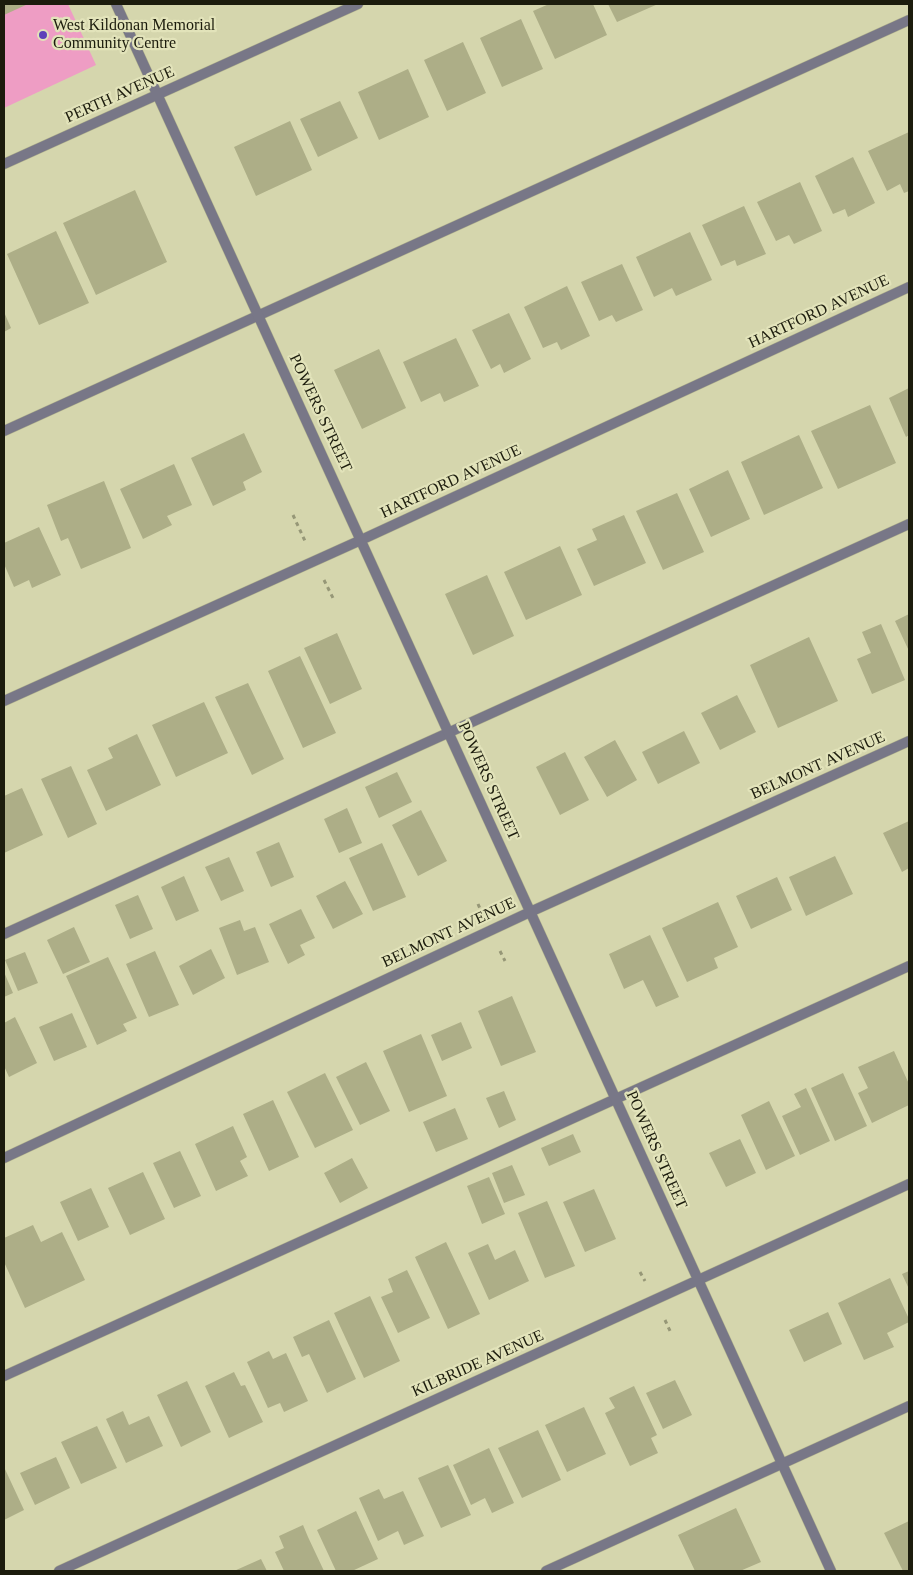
<!DOCTYPE html>
<style>
body{margin:0}
#map{position:relative;width:913px;height:1575px;overflow:hidden;background:#d5d6ad;font-family:Georgia,serif}
canvas{display:block}
.frame{position:absolute;inset:0;border:5px solid #1c1c0d;pointer-events:none}
</style>
<div id="map">
<canvas width="913" height="1575"></canvas>
<div class="frame"></div>
</div>
<script>
const context = document.querySelector('canvas').getContext('2d');
context.lineJoin = 'round';
function fillPath(path, color) { context.fillStyle = color; context.fill(path, 'evenodd'); }
function stroke(path, color, width, dash) { context.strokeStyle = color; context.lineWidth = width; context.lineCap = dash ? 'butt' : 'round'; context.setLineDash(dash || []); context.stroke(path); }
function label(font, color, halo, rows, align = 'center') {
  context.font = font + ' Georgia,serif'; context.lineWidth = 4.5; context.setLineDash([]); context.textBaseline = 'middle'; context.strokeStyle = halo; context.fillStyle = color; for (const [text, x, y, turn = 0] of rows) {
    context.save(); context.translate(x, y); context.rotate((+turn || 0) * Math.PI / 180); context.textAlign = isNaN(turn) ? turn : align; if (halo) context.strokeText(text, 0, 0); context.fillText(text, 0, 0); context.restore();
  }
}
const green = new Path2D(`
 M4 4H68L96 65 4 108Z`);
const building = new Path2D(`
 M4 4H28L4 15Z
 M549 4H593L607 35 555 59 533 11Z
 M608 4H658L617 22Z
 M521 19 543 69 502 87 480 38Z
 M463 42 486 93 447 111 424 60Z
 M408 69 429 117 379 140 358 92Z
 M340 101 358 138 318 157 300 119Z
 M290 121 312 170 256 196 234 147Z
 M909 132V191L904 193 900 184 887 191 868 151Z
 M853 157 875 203 848 217 845 209 833 214 815 176Z
 M800 182 822 231 794 244 789 235 776 241 757 202Z
 M135 190 167 262 96 295 63 223Z
 M744 206 766 254 737 266 735 260 721 266 702 225Z
 M56 231 89 303 39 325 7 254Z
 M690 232 712 280 676 296 672 288 654 297 636 257Z
 M622 264 643 310 616 322 612 315 599 321 581 282Z
 M567 286 590 336 561 350 557 342 543 348 524 307Z
 M4 312 11 328 4 332Z
 M509 313 531 359 504 373 500 364 491 369 472 330Z
 M456 338 479 386 444 402 440 393 421 402 403 362Z
 M379 349 406 408 362 429 334 370Z
 M909 388V435L906 437 889 398Z
 M870 405 896 463 838 489 811 431Z
 M244 433 262 472 243 482 246 490 213 506 191 458Z
 M799 435 823 488 764 515 741 462Z
 M174 464 192 505 167 516 172 525 143 539 120 489Z
 M728 470 750 519 711 537 689 489Z
 M104 481 131 548 81 569 68 538 61 541 47 505Z
 M677 493 704 552 663 570 636 511Z
 M624 515 646 563 594 586 577 549 597 540 592 529Z
 M39 527 61 575 32 588 29 580 14 587 4 564V543Z
 M560 546 582 595 526 620 504 572Z
 M487 575 514 636 473 655 445 594Z
 M909 614V651L895 621Z
 M881 624 905 680 872 694 857 659 871 653 862 632Z
 M337 633 362 689 330 704 304 648Z
 M809 637 838 701 778 728 750 665Z
 M300 656 336 733 303 748 268 671Z
 M248 683 284 759 252 775 215 697Z
 M737 695 756 732 720 750 701 713Z
 M204 702 228 753 176 777 152 725Z
 M684 731 700 763 658 784 642 752Z
 M137 734 161 785 106 811 87 770 113 758 108 748Z
 M615 740 637 780 607 797 584 757Z
 M565 752 589 800 560 815 536 767Z
 M71 766 97 824 68 838 41 779Z
 M397 772 412 802 379 818 365 787Z
 M22 788 43 835 4 853V796Z
 M347 808 362 843 339 853 324 819Z
 M421 810 447 861 418 876 392 825Z
 M909 821V868L902 872 883 833Z
 M279 842 294 877 271 887 256 852Z
 M382 843 406 897 373 911 349 858Z
 M835 856 853 894 806 916 789 877Z
 M229 857 244 891 221 901 205 867Z
 M184 876 199 911 176 921 161 887Z
 M777 877 792 910 751 929 736 896Z
 M345 881 363 914 333 929 316 896Z
 M138 895 153 929 130 939 115 905Z
 M718 902 738 947 714 958 718 968 687 982 662 928Z
 M301 909 315 938 300 945 305 955 288 964 269 924Z
 M240 920 244 931 255 927 269 962 237 975 219 928Z
 M74 927 90 962 63 974 47 940Z
 M650 935 679 997 656 1007 643 980 624 989 609 954Z
 M211 949 225 978 193 995 179 966Z
 M155 951 179 1005 149 1017 126 964Z
 M25 952 38 983 18 991 5 960Z
 M108 957 137 1018 123 1024 127 1031 97 1045 66 976Z
 M4 972 13 993 4 997Z
 M512 996 536 1052 501 1066 478 1011Z
 M72 1013 87 1047 54 1061 39 1027Z
 M15 1017 37 1063 9 1077 4 1066V1023Z
 M461 1022 472 1048 442 1061 431 1035Z
 M421 1034 447 1096 409 1112 383 1051Z
 M894 1051 909 1084V1105L872 1123 858 1093 868 1088 858 1067Z
 M366 1062 390 1111 360 1125 336 1077Z
 M325 1073 353 1130 315 1148 287 1092Z
 M843 1073 867 1126 835 1141 811 1088Z
 M806 1088 830 1141 800 1155 782 1116 801 1107 794 1094Z
 M504 1091 516 1120 499 1128 486 1098Z
 M273 1100 299 1157 269 1171 243 1114Z
 M769 1101 795 1156 766 1170 741 1115Z
 M455 1108 468 1139 436 1152 423 1122Z
 M233 1126 247 1157 240 1161 248 1176 216 1191 195 1144Z
 M573 1134 581 1152 549 1166 541 1148Z
 M740 1139 756 1173 726 1187 709 1153Z
 M180 1151 201 1196 174 1208 153 1163Z
 M352 1158 368 1188 340 1203 324 1173Z
 M512 1165 525 1195 504 1203 492 1173Z
 M143 1172 165 1219 130 1235 108 1188Z
 M489 1177 505 1214 482 1224 467 1186Z
 M91 1188 109 1227 78 1241 60 1202Z
 M594 1189 616 1239 585 1252 563 1202Z
 M547 1201 575 1266 545 1278 518 1213Z
 M33 1225 41 1242 62 1232 85 1280 25 1308 4 1262V1238Z
 M446 1242 480 1314 448 1329 415 1257Z
 M488 1244 495 1260 515 1250 529 1281 489 1300 468 1253Z
 M407 1270 430 1318 398 1333 381 1297 393 1292 388 1279Z
 M909 1271V1289L902 1274Z
 M890 1278 909 1319V1322L887 1333 894 1347 864 1360 838 1303Z
 M370 1296 400 1361 364 1378 334 1313Z
 M828 1312 842 1344 804 1362 789 1330Z
 M329 1320 356 1379 327 1393 309 1354 302 1357 293 1337Z
 M269 1351 273 1359 286 1353 308 1401 284 1412 280 1403 268 1408 247 1362Z
 M234 1372 241 1386 245 1385 263 1422 229 1438 205 1386Z
 M675 1380 692 1415 663 1429 646 1393Z
 M187 1381 211 1432 181 1447 157 1395Z
 M634 1386 657 1435 651 1438 658 1453 630 1466 605 1413 615 1408 609 1398Z
 M584 1407 606 1454 567 1472 545 1425Z
 M123 1411 129 1425 149 1416 163 1446 126 1463 106 1419Z
 M97 1426 117 1468 81 1484 61 1442Z
 M538 1430 561 1480 522 1498 498 1448Z
 M489 1448 514 1503 492 1513 485 1498 471 1505 453 1465Z
 M56 1457 70 1488 35 1505 20 1473Z
 M448 1465 471 1515 441 1528 418 1478Z
 M4 1467 24 1510 4 1520Z
 M379 1489 384 1499 403 1491 424 1536 404 1545 398 1531 378 1541 359 1498Z
 M736 1508 761 1562 740 1571H695L678 1535Z
 M356 1511 378 1559 352 1571H336L317 1530Z
 M909 1521V1571H903L884 1533Z
 M303 1525 308 1537 324 1571H284L275 1552 284 1548 279 1536Z
 M261 1559 267 1571H234Z`);
const path = new Path2D(`
 M293 515 305 541
 M324 580 333 598
 M478 904 481 911
 M500 951 505 961
 M640 1272 645 1281
 M665 1320 671 1333`);
const lane = new Path2D(`
 M4 431 909 20
 M4 934 909 524
 M4 1376 909 966
 M546 1571 909 1406`);
const street = new Path2D(`
 M116 4 831 1571
 M4 164 358 4
 M4 701 361 540 909 287
 M4 1158 530 912 909 741
 M59 1571 909 1184`);
const markers = [
 [43,35,5,"#5f41b9"]
];
const poiNames = [
 ["West Kildonan Memorial",53,26],
 ["Community Centre",53,44]
];
const streetNames = [
 ["PERTH AVENUE",120,95,-24],
 ["HARTFORD AVENUE",819,312,-25],
 ["POWERS STREET",320,413,65],
 ["HARTFORD AVENUE",451,482,-25],
 ["BELMONT AVENUE",818,766,-24],
 ["POWERS STREET",488,781,66],
 ["BELMONT AVENUE",449,933,-25],
 ["POWERS STREET",656,1150,66],
 ["KILBRIDE AVENUE",478,1364,-24]
];
fillPath(green, '#ee9dc4');
fillPath(building, '#adae87');
stroke(lane, '#b0b18d', 11);
stroke(street, '#b0b18d', 11);
stroke(path, '#969777', 3, [4, 4]);
stroke(lane, '#787787', 10);
stroke(street, '#787787', 10);
for (const [x, y, r, color] of markers) { const dot = new Path2D(); dot.arc(x, y, r, 0, 2 * Math.PI); context.fillStyle = color; context.fill(dot); stroke(dot, '#e2e3ba', 2); }
label('16px', '#1c1c0d', '#e2e3ba', poiNames, 'left');
label('16px', '#1c1c0d', '#e2e3ba', streetNames);
</script>
